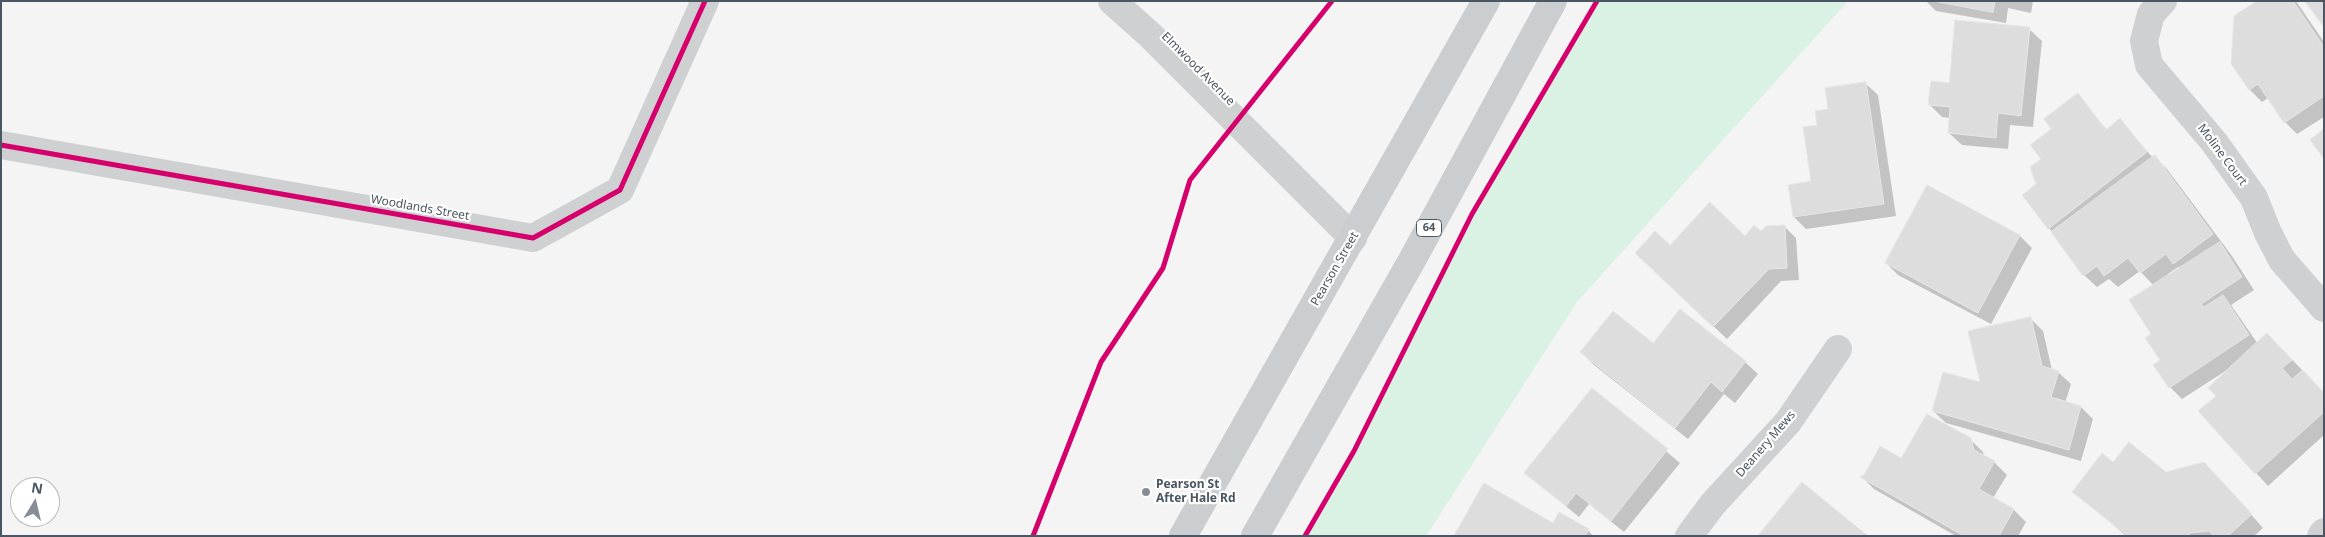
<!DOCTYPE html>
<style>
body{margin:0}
#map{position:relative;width:2325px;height:537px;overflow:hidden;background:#f4f4f4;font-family:"Noto Sans",sans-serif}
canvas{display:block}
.frame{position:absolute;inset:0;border:2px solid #4a5661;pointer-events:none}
.north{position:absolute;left:10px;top:477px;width:50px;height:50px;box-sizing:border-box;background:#fff;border:1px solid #b7bbc0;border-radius:50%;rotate:9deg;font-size:14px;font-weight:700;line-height:20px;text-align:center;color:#4a5661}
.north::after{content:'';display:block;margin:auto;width:18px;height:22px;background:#868d94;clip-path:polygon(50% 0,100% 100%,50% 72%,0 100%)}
</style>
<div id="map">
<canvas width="2325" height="537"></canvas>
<div class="frame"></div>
<div class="north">N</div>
</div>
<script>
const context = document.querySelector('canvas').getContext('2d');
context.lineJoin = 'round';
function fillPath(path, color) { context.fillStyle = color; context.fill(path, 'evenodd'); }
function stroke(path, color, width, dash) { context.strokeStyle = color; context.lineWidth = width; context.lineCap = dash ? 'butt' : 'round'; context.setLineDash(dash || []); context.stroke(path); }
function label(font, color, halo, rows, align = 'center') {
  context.font = font + ' "Noto Sans",sans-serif'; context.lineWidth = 4.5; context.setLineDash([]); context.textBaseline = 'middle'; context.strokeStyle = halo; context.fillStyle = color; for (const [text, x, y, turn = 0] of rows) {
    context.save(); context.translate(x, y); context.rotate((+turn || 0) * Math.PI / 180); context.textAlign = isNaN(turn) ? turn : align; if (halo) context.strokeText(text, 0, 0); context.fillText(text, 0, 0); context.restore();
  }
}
const green = new Path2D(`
 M1597 1H1848L1577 302 1426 536H1305L1354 451 1472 214Z`);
const shadow = new Path2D(`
 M1926 1H2033L2031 13 2008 8 2006 23 1936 11Z
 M2259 1H2296L2324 42V117L2297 134 2285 122 2268 98 2262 102 2250 90 2232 64Z
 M2029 29 2042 41 2033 127 2010 125 2008 149 1962 145 1949 133 1950 118 1942 117 1930 105 1951 84Z
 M1865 83 1878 95 1896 216 1806 229 1794 217 1812 182 1819 126 1830 110Z
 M2077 95 2107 130 2120 120 2153 158 2155 157 2167 169 2232 256 2254 290 2231 305 2258 344 2280 347 2324 393V435L2268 486 2200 411 2218 396 2227 370 2182 399 2170 387 2153 334 2154 286 2140 271 2118 287 2109 279 2097 287 2084 275 2049 228 2038 185 2042 160 2052 129ZM2178 267 2180 269 2169 276 2168 274Z
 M1784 226 1796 238 1799 280 1781 281 1727 339 1649 265 1670 247 1745 238Z
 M2020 236 2032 248 1991 324 1898 275 1886 263Z
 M2030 318 2043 331 2052 370 2058 372 2071 384 2065 403 2081 407 2093 419 2081 461 1946 423 1933 411 1981 383Z
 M1653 345 1745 362 1758 374 1735 403 1724 394 1688 439 1594 365 1581 352Z
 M1593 390 1680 463 1624 532 1589 504 1579 517 1526 473Z
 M1970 439 1983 452 1984 457 1994 462 2007 475 1993 498 2014 510 2026 522 2018 536H1956L1874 489 1862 477 1901 460Z
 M2113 464 2165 473 2217 476 2263 528 2254 536H2126L2074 491Z
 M1588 530 1593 536H1456Z`);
const building = new Path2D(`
 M1934 1H1995L1993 12Z
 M2257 1H2293L2324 47V96L2284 123 2258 84 2249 90 2231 64 2234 16Z
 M2305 1H2324V27Z
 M1955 20 2030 27 2021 116 1998 113 1996 138 1948 133 1950 107 1928 105 1931 81 1949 83Z
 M1866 82 1884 204 1793 217 1788 185 1811 181 1803 127 1817 125 1815 111 1828 109 1825 88Z
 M2078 93 2106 130 2120 118 2147 152 2048 229 2022 195 2036 184 2030 167 2041 159 2030 145 2051 129 2044 119Z
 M2324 129V159L2310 140Z
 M2155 155 2213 234 2173 264 2166 254 2140 273 2128 258 2104 276 2097 266 2083 276 2051 232Z
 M1927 185 2020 235 1978 313 1885 263Z
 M1710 202 1745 236 1754 225 1761 231 1766 226 1785 225 1787 268 1769 269 1713 327 1635 253 1655 231 1670 245Z
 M2220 242 2242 277 2201 304 2204 307 2223 295 2249 335 2169 388 2153 365 2160 360 2145 338 2151 334 2129 300Z
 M1680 309 1746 361 1722 392 1711 382 1675 428 1580 352 1613 311 1653 343Z
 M2031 317 2042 366 2059 371 2051 397 2081 406 2069 450 1932 411 1943 372 1980 382 1968 331Z
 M2267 333 2292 360 2282 368 2292 379 2303 370 2324 393V412L2255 474 2198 411 2216 396 2208 388Z
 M1592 388 1668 449 1611 521 1576 493 1566 506 1524 473Z
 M1927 414 1971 438 1974 450 1995 461 1979 489 2014 509 1999 536H1964L1860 477 1864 475 1880 446 1901 458Z
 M2129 442 2166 472 2204 462 2252 514 2228 536H2214L2209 531 2190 533 2188 536H2128L2072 492 2102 453 2113 462Z
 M1802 482 1868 536H1758Z
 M1484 483 1553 523 1559 512 1589 529 1585 536H1454Z`);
const street = new Path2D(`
 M1112 1 1150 35 1353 238
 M2163 1 2151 14 2144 41 2149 65 2214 142 2254 198 2268 233 2282 260 2324 308
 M1 145 533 238 620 190 705 1
 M1689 536 1712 505 1788 422 1838 349
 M2321 536 2324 532`);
const primary = new Path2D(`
 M1183 536 1486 1
 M1255 536 1411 262 1553 1`);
const cycleway = new Path2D(`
 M1 145 533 238 620 190 705 1
 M1033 536 1101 362 1163 268 1190 180 1332 1
 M1305 536 1354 451 1472 214 1597 1`);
const markers = [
 [1146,492,5,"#868d94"]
];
const shields = [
 [1429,228,25]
];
const shieldNames = [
 ["64",1429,228]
];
const streetNames = [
 ["Elmwood Avenue",1198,69,45],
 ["Moline Court",2222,155,53],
 ["Woodlands Street",420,208,10],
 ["Pearson Street",1335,269,-60],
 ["Deanery Mews",1766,444,-49]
];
const poiNames = [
 ["Pearson St",1156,485],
 ["After Hale Rd",1156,499]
];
fillPath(green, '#d9f2e3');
fillPath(shadow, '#0003');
fillPath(building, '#ddddde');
stroke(building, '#e5e6e7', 1);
stroke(street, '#ced0d2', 28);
stroke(primary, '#caced1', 28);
stroke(cycleway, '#d6006c', 5);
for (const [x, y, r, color] of markers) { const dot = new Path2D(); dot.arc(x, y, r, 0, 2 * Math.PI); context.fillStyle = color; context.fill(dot); stroke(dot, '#fff', 2); }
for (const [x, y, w] of shields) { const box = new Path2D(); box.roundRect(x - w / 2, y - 8.5, w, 17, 4); context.fillStyle = '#fff'; context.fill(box); stroke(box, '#4a5661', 1); }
label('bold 11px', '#4a5661', null, shieldNames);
label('12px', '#4a5661', '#fff', streetNames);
label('bold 12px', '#4a5661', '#fff', poiNames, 'left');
</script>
